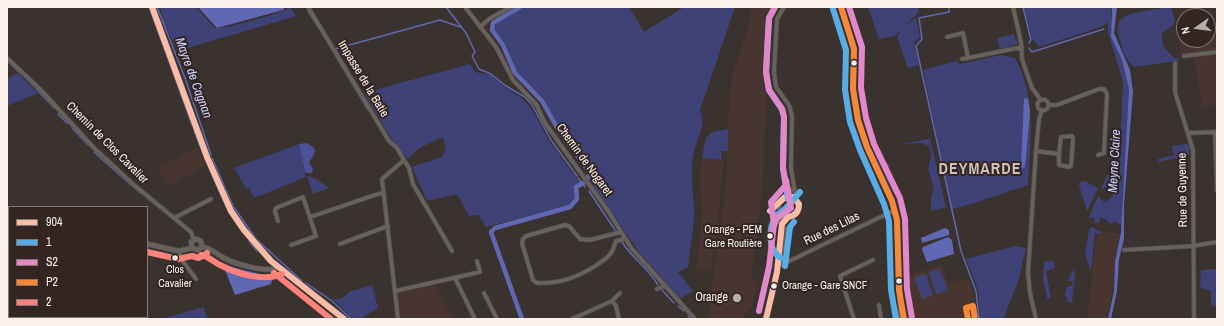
<!DOCTYPE html>
<meta charset="utf-8">
<style>
body{margin:0}
#map{position:relative;width:1224px;height:326px;overflow:hidden;background:#3a322f;font-family:"Archivo Narrow",sans-serif}
canvas{display:block}
.frame{position:absolute;inset:0;border:8px solid #faf1ed;pointer-events:none}
.legend{position:absolute;left:8px;top:206px;width:140px;height:112px;box-sizing:border-box;background:#332521;border:1px solid #837773;margin:0;padding:5px 7px;list-style:none;font-size:12px;color:#faf1ed}
.legend li{display:flex;align-items:center;gap:8px;height:20px}
.legend b{width:20px;border:1px solid #837773}
.north{position:absolute;left:1176px;top:8px;width:40px;height:40px;box-sizing:border-box;background:#332521;border:1px solid #837773;border-radius:50%;rotate:256deg;font-size:11px;font-weight:700;line-height:16px;text-align:center;color:#faf1ed}
.north::after{content:'';display:block;margin:auto;width:14px;height:18px;background:#b7aeaa;clip-path:polygon(50% 0,100% 100%,50% 72%,0 100%)}
</style>
<div id="map">
<canvas width="1224" height="326"></canvas>
<div class="frame"></div>
<ul class="legend">
<li><b style="height:5px;background:#f8bca7"></b>904</li>
<li><b style="height:5px;background:#58ade7"></b>1</li>
<li><b style="height:5px;background:#e187ca"></b>S2</li>
<li><b style="height:5px;background:#f68739"></b>P2</li>
<li><b style="height:5px;background:#fe817c"></b>2</li>
</ul>
<div class="north">N</div>
</div>
<script>
const context = document.querySelector('canvas').getContext('2d');
context.lineJoin = 'round';
function fillPath(path, color) { context.fillStyle = color; context.fill(path, 'evenodd'); }
function stroke(path, color, width, dash) { context.strokeStyle = color; context.lineWidth = width; context.lineCap = dash ? 'butt' : 'round'; context.setLineDash(dash || []); context.stroke(path); }
function label(font, color, halo, rows, align = 'center') {
  context.font = font + ' "Archivo Narrow",sans-serif'; context.lineWidth = 4; context.setLineDash([]); context.textBaseline = 'middle'; context.strokeStyle = halo; context.fillStyle = color; for (const [text, x, y, turn = 0] of rows) {
    context.save(); context.translate(x, y); context.rotate((+turn || 0) * Math.PI / 180); context.textAlign = isNaN(turn) ? turn : align; if (halo) context.strokeText(text, 0, 0); context.fillText(text, 0, 0); context.restore();
  }
}
const built = new Path2D(`
 M751 7H777L770 23 762 195 751 280 758 282 757 286 751 309 748 308 747 315 744 314 742 319H708L726 183 729 101 732 75 749 24Z
 M1217 35V104L1202 107 1194 56 1182 58 1180 42 1208 40V37Z
 M198 147 205 167 167 186 157 167Z
 M702 158 724 160 717 229 711 270 706 269 705 271 696 268 703 211 699 181Z
 M1097 231 1120 234 1115 261 1113 288 1107 319H1087Z
 M9 245V317H63V319H7V246Z
 M942 264 948 283 968 278 973 289 977 319H908L904 277Z
 M436 285 453 319H398L396 294Z`);
const green = new Path2D(`
 M160 7H196L215 28C226 29 280 14 290 7L296 16 181 50H177L164 24Z
 M524 7H629L644 32 684 7H735L700 110C706 126 698 136 694 151 689 171 694 191 694 212 694 230 690 249 688 267L678 272 693 291 680 299 639 252 590 182 592 172 559 130 543 99 517 73 505 43 494 30 496 24Z
 M868 7H918L919 12 895 36 879 39Z
 M1024 7H1111V37L1122 60 1129 89 1122 225 1115 222 1110 224 1107 220 1102 218H1100L1099 223H1092L1095 221 1094 218 1092 217 1089 219V217L1098 196 1104 202 1110 199 1113 195 1111 189 1107 187 1101 189 1107 175 1119 173 1123 82 1108 32V22L1101 27 1039 47 1032 39Z
 M1171 7 1175 21 1172 26 1162 33 1163 46 1174 58H1180L1177 61 1135 67C1127 62 1123 52 1121 44 1119 37 1116 29 1119 22 1124 11 1160 9 1171 7Z
 M916 17 920 37 914 43 919 65 908 68 897 37 901 30Z
 M1014 34 1016 41H1018L1017 44 1000 49 997 38Z
 M1001 55 1015 58C1037 97 1030 142 1028 185L971 204 952 209 923 70 956 61 960 64Z
 M470 64 475 72 491 75 506 88 522 98 531 108 550 142 580 183 574 186 575 198 568 206 486 227 478 215 469 216 457 194 427 201 412 167 442 157 446 149 443 137 419 148 408 159 391 138 364 93Z
 M18 73 38 93 7 106V79Z
 M728 129V151H722L721 160 702 158C706 136 704 132 728 129Z
 M930 139 946 207 931 211V196L934 189 928 169 931 156 930 147 922 143 900 144Z
 M299 144 306 177 254 198 249 188H246L234 168Z
 M1186 144 1190 145 1189 155 1159 162 1158 159 1174 155 1172 146Z
 M881 149 885 161 890 165V167L884 168 895 192 893 193 873 150Z
 M307 176 316 179 329 188 313 194Z
 M1085 181 1098 188 1087 211 1079 185 1080 182Z
 M1092 227 1101 232V234L1095 233 1091 272 1085 254 1089 230Z
 M1015 246 1026 248 1018 282 1003 319H980L978 290 966 259Z
 M1048 261 1054 262 1055 268 1046 271 1051 298H1047L1043 278 1044 262Z
 M1074 268 1075 277 1072 302 1069 303 1065 295 1067 287 1073 285 1072 281H1068Z
 M940 269 948 290 936 294 929 272Z
 M1217 269V303L1215 307 1211 304V292L1209 290 1200 288 1201 270Z
 M926 274 933 295 922 299 914 277Z
 M372 285 378 308 360 319H353L333 299 343 298 349 292Z
 M204 307 207 319H161Z`);
const forest = new Path2D(`
 M307 143 314 148 315 152 309 163 313 169 311 174 305 172 299 144Z`);
const water = new Path2D(`
 M198 7H285L283 10 217 28Z
 M1112 7H1117L1114 33 1130 70 1133 92 1124 205V239L1119 259 1117 291 1111 319H1108L1114 291 1115 262 1121 232 1129 89 1122 60 1111 37Z
 M1024 98 1028 99 1030 112 1025 167 1021 168Z
 M945 228 949 230V235L922 243 921 238Z
 M948 237 952 240 954 254 927 262 926 260 922 249 923 247Z
 M223 265 273 277 271 284 235 295Z`);
const stream = new Path2D(`
 M149 7 192 125
 M157 7 185 78 211 155
 M446 7 466 33 475 52 472 56 479 69 491 74 506 86 525 97 532 105 551 140 577 176
 M949 7V12L919 18 922 39 916 46 961 251 976 291 979 319
 M1023 7 1031 40 1029 43
 M308 11 318 27
 M1029 48 1032 52 1104 29
 M335 49 440 20 460 27
 M335 55 368 110
 M7 61 31 83 54 108
 M58 114 67 123
 M72 128 88 145
 M194 131 204 156
 M94 152 131 185
 M212 158 233 206 256 239 302 281
 M210 171 227 209
 M578 178 585 187
 M134 187 140 193
 M589 191 615 230
 M148 199 164 212
 M249 241 257 251
 M622 242C632 258 648 268 658 285
 M306 283 332 301 351 319
 M661 289 674 303
 M678 306 684 311
 M688 316 691 319`);
const canal = new Path2D(`
 M520 7 493 23 492 30 503 45 515 73 542 101 559 131 590 173 587 180
 M522 319 491 232 495 228 570 207 577 199 576 187 585 182`);
const minor = new Path2D(`
 M308 7 389 141 397 148 404 160
 M465 7 496 47 513 80 536 104 545 123 608 211 632 249 695 319
 M784 7 777 19 774 72 776 87 789 105 792 116 791 168 796 198
 M1013 7 1021 42 1022 59 1032 88 1041 100
 M480 27 489 19 511 7
 M947 37 963 33 968 58 1022 47
 M1184 56 1217 52
 M7 58 40 89 93 147 134 185 191 232 194 240
 M962 59 968 58
 M1175 63V92L1193 150 1194 319
 M1037.5 105a5.5 5.5 0 1 1 11 0a5.5 5.5 0 1 1-11 0Z
 M1049 105H1057L1099 89H1104L1107 94 1104 153 1098 155
 M1215 132 1217 191
 M1188 133 1216 132
 M1036 151 1059 154 1061 137 1072 136 1073 139 1071 166 1069 167 1059 165V154
 M779 206a10 10 0 1 1 20 0a10 10 0 1 1-20 0Z
 M787 197 794 187
 M310 217 378 194 384 193
 M174 218 211 199
 M278 221 275 211 276 208 303 197 316 236 291 245
 M621 232 590 240 580 239 569 226 565 225 526 236 523 239 522 243 533 280 537 283C560 284 578 277 597 265 602 261 608 258 611 253 614 249 614 245 616 241L624 239
 M340 244 388 226
 M1124 250 1193 246 1217 242
 M179 251 181 259 196 279
 M783 264 787 228
 M777 265H781L895 210
 M455 278 475 319
 M657 289 664 286
 M395 291 480 272 477 261
 M484 293 497 319
 M612 301 620 293
 M879 305 881 319
 M398 319 382 179 404 160 409 168 413 184 452 251
 M572 319 612 301 616 306 619 319
 M766 319 777 272 782 213
 M854 319 840 276 873 260
 M1036 319 1030 293 1028 273 1036 151 1039 119 1042 110`);
const tertiary = new Path2D(`
 M841 7 854 49 853 89 858 120 867 147 892 201 897 220 901 319
 M7 242H9
 M147 244 179 251 192 248 198 250 202 247
 M202 247C212 248 216 254 224 258 235 264 269 274 279 267
 M192 248 191 242 196 239 201 241 202 247`);
const secondary = new Path2D(`
 M152 7 207 157 231 211 244 230 271 261 344 319`);
const bus1 = new Path2D(`
 M152 7 207 157 231 211 244 230 271 261 344 319
 M770 211 785 197H793L799 204C799 212 795 216 788 217
 M766 319 777 272 782 224 788 217`);
const bus2 = new Path2D(`
 M775 7 769 18 766 72 769 90 782 109 784 117 783 169 788 199
 M833 9 846 50 845 90 850 122 860 150 884 204 889 221 891 290 896 319
 M781 258C767 250 768 227 777 215 779 213 783 211 785 209 790 204 795 198 800 192
 M785 266 790 227 794 222`);
const bus3 = new Path2D(`
 M849 7 862 47 861 88 866 118 874 144 900 198 905 219 907 289 912 318
 M772 231 777 218 791 208 786 180
 M759 311 769 267 774 224 771 202 786 185 783 168 784 117 782 109 769 90 766 72 769 18 775 7`);
const bus4 = new Path2D(`
 M841 7 854 49 853 89 858 120 867 147 892 201 897 220 899 290 904 319
 M968 319 966 308 973 306 975 319`);
const bus5 = new Path2D(`
 M147 252 178 259 192 256 199 258 207 253
 M201 255C208 256 214 262 220 265 238 274 263 282 282 274
 M274 273 331 319`);
const markers = [
 [854,63,3.5,"#faf1ed"],
 [770,236,3.5,"#faf1ed"],
 [175,258,3.5,"#faf1ed"],
 [899,281,3.5,"#faf1ed"],
 [774,286,3.5,"#faf1ed"],
 [737,298,5,"#b7aeaa"]
];
const busNames = [
 ["Orange - PEM",762,230],
 ["Gare Routière",762,244],
 ["Clos",175,270,"center"],
 ["Cavalier",175,284,"center"],
 ["Orange - Gare SNCF",782,286,"left"]
];
const streetNames = [
 ["Impasse de la Batie",363,79,59],
 ["Chemin de Clos Cavalier",107,143,45],
 ["Chemin de Nogaret",584,160,54],
 ["Rue de Guyenne",1183,190,-91],
 ["Rue des Lilas",832,229,-26]
];
const poiNames = [
 ["Orange",728,298]
];
const waterNames = [
 ["Mayre de Cagnan",193,78,70],
 ["Meyne Claire",1115,161,-87]
];
const districtNames = [
 ["DEYMARDE",980,170]
];
fillPath(built, '#49352f');
fillPath(green, '#3f4276');
fillPath(forest, '#4d5298');
fillPath(water, '#6168b3');
stroke(stream, '#6168b3', 1.5);
stroke(canal, '#6168b3', 4.5);
stroke(minor, '#544e4b', 5);
stroke(tertiary, '#544e4b', 6);
stroke(secondary, '#544e4b', 7);
stroke(minor, '#68625f', 3.5);
stroke(tertiary, '#68625f', 4.5);
stroke(secondary, '#68625f', 5.5);
stroke(bus1, '#f8bca7', 6);
stroke(bus2, '#58ade7', 6);
stroke(bus3, '#e187ca', 6);
stroke(bus4, '#f68739', 6);
stroke(bus5, '#fe817c', 6);
for (const [x, y, r, color] of markers) { const dot = new Path2D(); dot.arc(x, y, r, 0, 2 * Math.PI); context.fillStyle = color; context.fill(dot); stroke(dot, '#332521', 1.5); }
label('11px', '#faf1ed', '#332521', busNames, 'right');
label('12px', '#faf1ed', '#332521', streetNames);
label('12px', '#faf1ed', '#332521', poiNames, 'right');
label('italic 13px', '#c9d1fe', '#332521', waterNames);
context.letterSpacing = '1px';
label('bold 16px', '#d0beb8', '#332521', districtNames);
context.letterSpacing = '0px';
</script>
